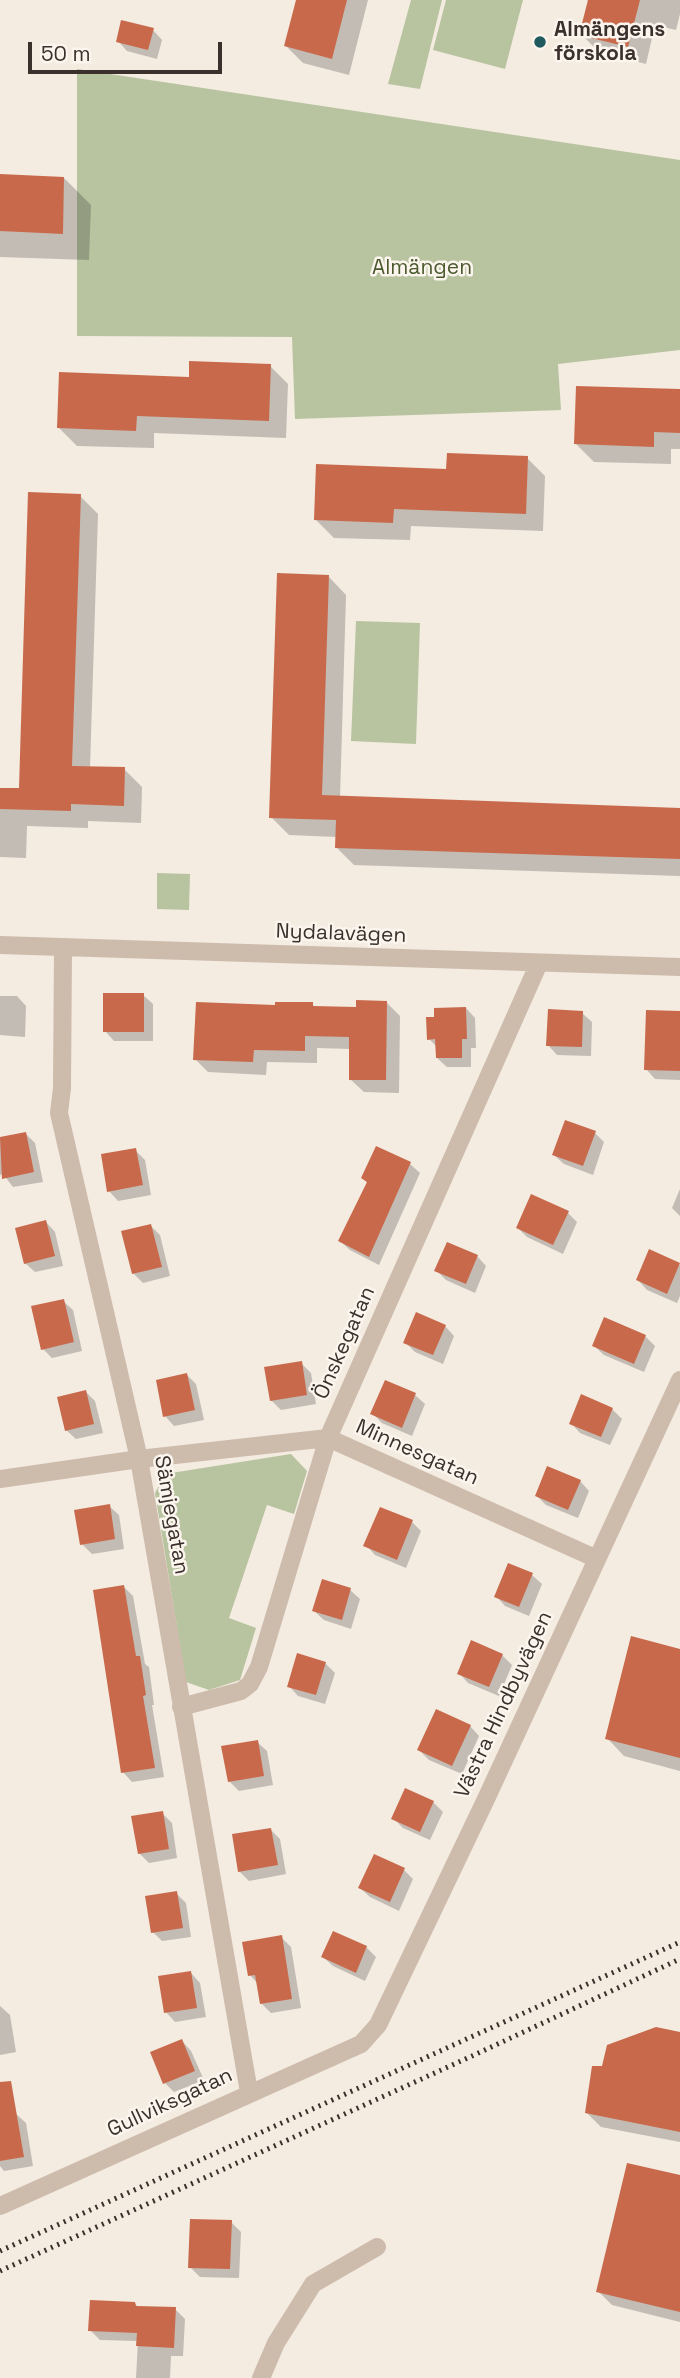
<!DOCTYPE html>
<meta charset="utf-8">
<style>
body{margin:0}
#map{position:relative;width:680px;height:2378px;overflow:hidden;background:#f4ebe1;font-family:"Space Grotesk",sans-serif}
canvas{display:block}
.scale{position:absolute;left:28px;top:42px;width:194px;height:32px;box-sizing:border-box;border:4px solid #3b302b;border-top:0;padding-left:9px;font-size:21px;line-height:24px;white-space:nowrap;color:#3b302b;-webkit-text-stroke:5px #fbf5ee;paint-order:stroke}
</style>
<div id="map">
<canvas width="680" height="2378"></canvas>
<div class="scale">50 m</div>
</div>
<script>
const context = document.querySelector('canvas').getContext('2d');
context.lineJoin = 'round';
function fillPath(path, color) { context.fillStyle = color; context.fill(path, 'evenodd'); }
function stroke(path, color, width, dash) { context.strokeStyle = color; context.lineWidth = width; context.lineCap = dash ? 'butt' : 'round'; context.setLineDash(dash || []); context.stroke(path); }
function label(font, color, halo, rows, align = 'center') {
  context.font = font + ' "Space Grotesk",sans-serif'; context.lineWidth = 5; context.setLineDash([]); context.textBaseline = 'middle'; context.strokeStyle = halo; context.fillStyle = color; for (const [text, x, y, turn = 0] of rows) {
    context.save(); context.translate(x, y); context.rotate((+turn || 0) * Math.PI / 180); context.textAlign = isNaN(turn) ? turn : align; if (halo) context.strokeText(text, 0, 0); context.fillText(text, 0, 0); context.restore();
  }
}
const green = new Path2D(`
 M411 0H442L420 89 388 84Z
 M446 0H523L505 69 433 50Z
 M77 69 680 160V350L558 364 561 410 295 419 292 337 77 336Z
 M356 621 420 623 416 744 351 741Z
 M157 873 190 874 189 910 157 909Z
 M291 1454 307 1471 294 1514 267 1505 229 1618 256 1628 240 1680 209 1690 186 1682 155 1493 165 1474Z`);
const shadow = new Path2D(`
 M298 0H368L349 75 303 63 286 46Z
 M587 0H680V14L676 30 655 25 646 64 599 52 581 34 589 2Z
 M153 30 162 40 157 59 127 51 118 41Z
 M0 176 64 178 91 205 89 260 0 257Z
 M270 366 288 384 286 438 154 433V448L77 446 59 428 191 378Z
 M680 391V449H671V464L594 462 576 444Z
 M527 458 545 476 543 531 411 526 410 540 334 538 316 520 447 471Z
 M80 496 98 514 90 768 124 769 142 787 141 823 88 821V828L27 826 26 858 0 857V789L20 790Z
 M329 577 346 595 340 798 680 809V876L354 865 336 847 337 837 289 835 271 817Z
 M143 995 153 1004V1041H114L105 1031Z
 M0 996H17L26 1006 25 1037 0 1035Z
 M386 1002 400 1016 399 1093 364 1092 350 1079 351 1049 317 1048V1063L267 1062 266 1075 208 1072 195 1059 276 1007 312 1004 316 1008H358Z
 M466 1008 475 1018 476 1048H471V1067H447L437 1058V1047L429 1039Z
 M680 1012V1080L655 1079 646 1069Z
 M582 1013 592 1022 591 1056 557 1055 548 1045Z
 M595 1133 604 1142 593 1175 564 1164 554 1155Z
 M26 1134 35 1143 43 1182 13 1187 3 1174 0 1175V1139Z
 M377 1148 410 1164 420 1173 379 1265 350 1250 340 1241 368 1184 363 1178Z
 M135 1150 145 1160 151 1195 118 1201 109 1191Z
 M680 1189V1216L672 1208Z
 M568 1213 577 1222 563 1254 527 1237 518 1228Z
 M46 1222 55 1232 63 1266 35 1272 25 1263Z
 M151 1226 160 1235 170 1276 143 1283 133 1273Z
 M650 1251 680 1265V1296L677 1303 647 1290 638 1280Z
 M477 1256 486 1266 475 1293 446 1280 437 1271Z
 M63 1301 73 1310 82 1351 52 1358 43 1349Z
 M445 1326 454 1336 443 1364 415 1352 405 1342Z
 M645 1336 655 1346 644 1372 604 1355 594 1346Z
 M301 1363 311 1373 316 1404 281 1410 271 1400Z
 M187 1375 196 1384 204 1420 174 1426 165 1416Z
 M86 1392 95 1401 103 1433 76 1439 66 1430Z
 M415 1395 425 1404 412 1436 382 1423 373 1414Z
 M612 1409 622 1419 610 1445 580 1433 571 1423Z
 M580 1481 589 1491 578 1518 546 1505 537 1496Z
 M109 1506 119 1515 124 1549 92 1554 82 1544Z
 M412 1522 421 1531 406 1568 375 1555 366 1545Z
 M532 1575 542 1584 529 1616 505 1606 496 1596Z
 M124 1587 133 1596 145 1664 149 1667 154 1705H152L164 1777 132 1782 123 1772Z
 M350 1590 360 1599 351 1629 324 1620 314 1611Z
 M680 1650V1771L624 1756 607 1738Z
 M502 1655 512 1665 499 1696 468 1683 459 1673Z
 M325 1663 335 1673 325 1704 298 1696 289 1686Z
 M470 1726 479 1736 462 1774 429 1760 419 1750Z
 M257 1742 267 1751 273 1785 239 1791 229 1781Z
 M433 1802 443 1812 430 1840 403 1828 393 1818Z
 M162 1813 172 1823 177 1858 149 1863 139 1853Z
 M271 1830 280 1839 286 1874 249 1881 239 1871Z
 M404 1870 413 1879 399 1911 370 1897 360 1888Z
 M176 1893 186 1903 191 1937 162 1941 153 1932Z
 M281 1937 291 1947 301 2008 271 2013 262 2004 258 1984 250 1975Z
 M366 1947 376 1957 365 1981 333 1966 323 1957Z
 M191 1973 200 1983 206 2017 175 2022 166 2012Z
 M0 2006 10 2015 16 2052 0 2055Z
 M680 2034V2142L601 2127 587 2113 603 2068Z
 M182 2041 191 2051 204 2080 174 2092 165 2083Z
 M16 2114 26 2123 33 2166 4 2171 0 2166V2116Z
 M680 2177V2322L612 2305 598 2291Z
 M231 2222 241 2232 239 2278 200 2277 190 2267Z
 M135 2304 139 2308 175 2309 185 2319 183 2356H171L170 2378H136L138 2341 100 2340 90 2330Z`);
const building = new Path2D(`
 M296 0H347L332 59 284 46Z
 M588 0H640L628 47 579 35Z
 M121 20 154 28 148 50 116 42Z
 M0 174 64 177 63 234 0 231Z
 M189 361 271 364 269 421 137 416 136 431 57 428 59 372 189 377Z
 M576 386 680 389V433L654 432V447L574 444Z
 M447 453 528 456 526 514 394 509 393 523 314 520 316 464 446 469Z
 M28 492 81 494 72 766 125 767 124 806 71 804V811L0 809V788H19Z
 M277 573 329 575 322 795 680 808V859L335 848 336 820 269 818Z
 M103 993H144V1032H103Z
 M356 1000 387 1001 386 1080H349V1037L305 1036V1051L254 1050 253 1062 193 1060 196 1002 275 1005V1002H313V1006L356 1007Z
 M466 1007 467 1039H462V1058H436L435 1039 427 1040 426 1017H434V1008Z
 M548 1009 583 1011 582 1047 546 1046Z
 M646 1010 680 1011V1071L644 1070Z
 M565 1120 596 1131 583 1166 552 1155Z
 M26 1132 34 1172 2 1179 0 1137Z
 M376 1146 411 1162 369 1257 338 1241 367 1182 361 1178Z
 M136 1148 143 1185 107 1192 101 1154Z
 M531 1194 569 1211 553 1245 516 1228Z
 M46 1220 55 1256 24 1264 15 1228Z
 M151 1224 162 1267 132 1274 121 1231Z
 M447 1242 478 1255 466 1284 434 1271Z
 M649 1249 680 1263 667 1294 636 1280Z
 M64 1299 74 1342 41 1350 31 1306Z
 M416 1312 446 1325 433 1355 403 1343Z
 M604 1317 646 1335 634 1364 592 1346Z
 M302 1361 307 1395 270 1401 264 1367Z
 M187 1373 195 1410 163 1417 156 1380Z
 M385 1380 416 1393 402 1428 370 1414Z
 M86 1390 94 1424 65 1431 57 1397Z
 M581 1394 613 1408 601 1437 569 1424Z
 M547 1466 581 1480 568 1510 535 1496Z
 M110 1504 115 1539 80 1545 74 1510Z
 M380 1507 413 1520 397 1560 363 1546Z
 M508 1563 533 1573 519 1607 494 1597Z
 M322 1579 351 1588 342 1620 312 1611Z
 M124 1585 136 1656H140L146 1695 143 1696 155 1768 121 1773 93 1590Z
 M631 1636 680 1649V1758L605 1739Z
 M471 1640 503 1654 489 1687 457 1674Z
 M297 1653 326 1662 316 1695 287 1687Z
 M436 1709 471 1725 452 1766 417 1750Z
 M258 1740 264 1776 228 1782 221 1746Z
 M405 1788 434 1801 420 1832 391 1819Z
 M163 1811 169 1849 138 1854 131 1816Z
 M271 1828 278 1865 238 1872 232 1834Z
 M374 1854 405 1868 390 1902 358 1888Z
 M177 1891 183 1928 151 1933 145 1896Z
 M333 1931 367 1946 356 1973 321 1957Z
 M282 1935 292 1999 260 2004 255 1975 248 1976 242 1942Z
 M191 1971 197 2008 164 2013 158 1976Z
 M656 2027 680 2032V2132L585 2113 592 2066H602L607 2045Z
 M182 2039 195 2071 163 2084 150 2052Z
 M11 2081 24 2157 0 2161V2082Z
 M627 2163 680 2175V2312L596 2292Z
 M190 2219 232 2220 230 2269 188 2268Z
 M90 2300 135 2302 136 2306 176 2307 174 2348 136 2346 137 2333 88 2331Z`);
const minor = new Path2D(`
 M0 945 680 967
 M63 948 62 1088 59 1113 139 1459 249 2092
 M0 1479 139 1459 328 1438 597 1559
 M181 1707 241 1691 250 1684 259 1667 328 1438 539 963
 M0 2206 361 2044 378 2025 486 1799 680 1380
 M261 2378 276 2343 313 2284 377 2247`);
const rail = new Path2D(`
 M0 2251 680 1942
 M0 2271 472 2056 680 1959`);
const markers = [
 [540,42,7,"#1f5a5e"]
];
const poiNames = [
 ["Almängens",554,30],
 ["förskola",554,54]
];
const parkNames = [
 ["Almängen",422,268]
];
const streetNames = [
 ["Nydalavägen",341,934,2],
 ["Önskegatan",345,1343,-66],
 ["Minnesgatan",417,1453,24],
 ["Sämjegatan",171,1515,80],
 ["Västra Hindbyvägen",504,1705,-65],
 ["Gullviksgatan",170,2103,-25]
];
fillPath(green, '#b8c4a0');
fillPath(shadow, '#0003');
fillPath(building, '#c8694b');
stroke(minor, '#cdbbac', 18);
stroke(rail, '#3b302b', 5, [2, 5]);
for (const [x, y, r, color] of markers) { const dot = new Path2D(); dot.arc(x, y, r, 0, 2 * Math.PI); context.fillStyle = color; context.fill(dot); stroke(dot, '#fbf5ee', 2.5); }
label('bold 21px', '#3b302b', '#fbf5ee', poiNames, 'left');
label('21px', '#4a5a2e', '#fbf5ee', parkNames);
label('21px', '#3b302b', '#fbf5ee', streetNames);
</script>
